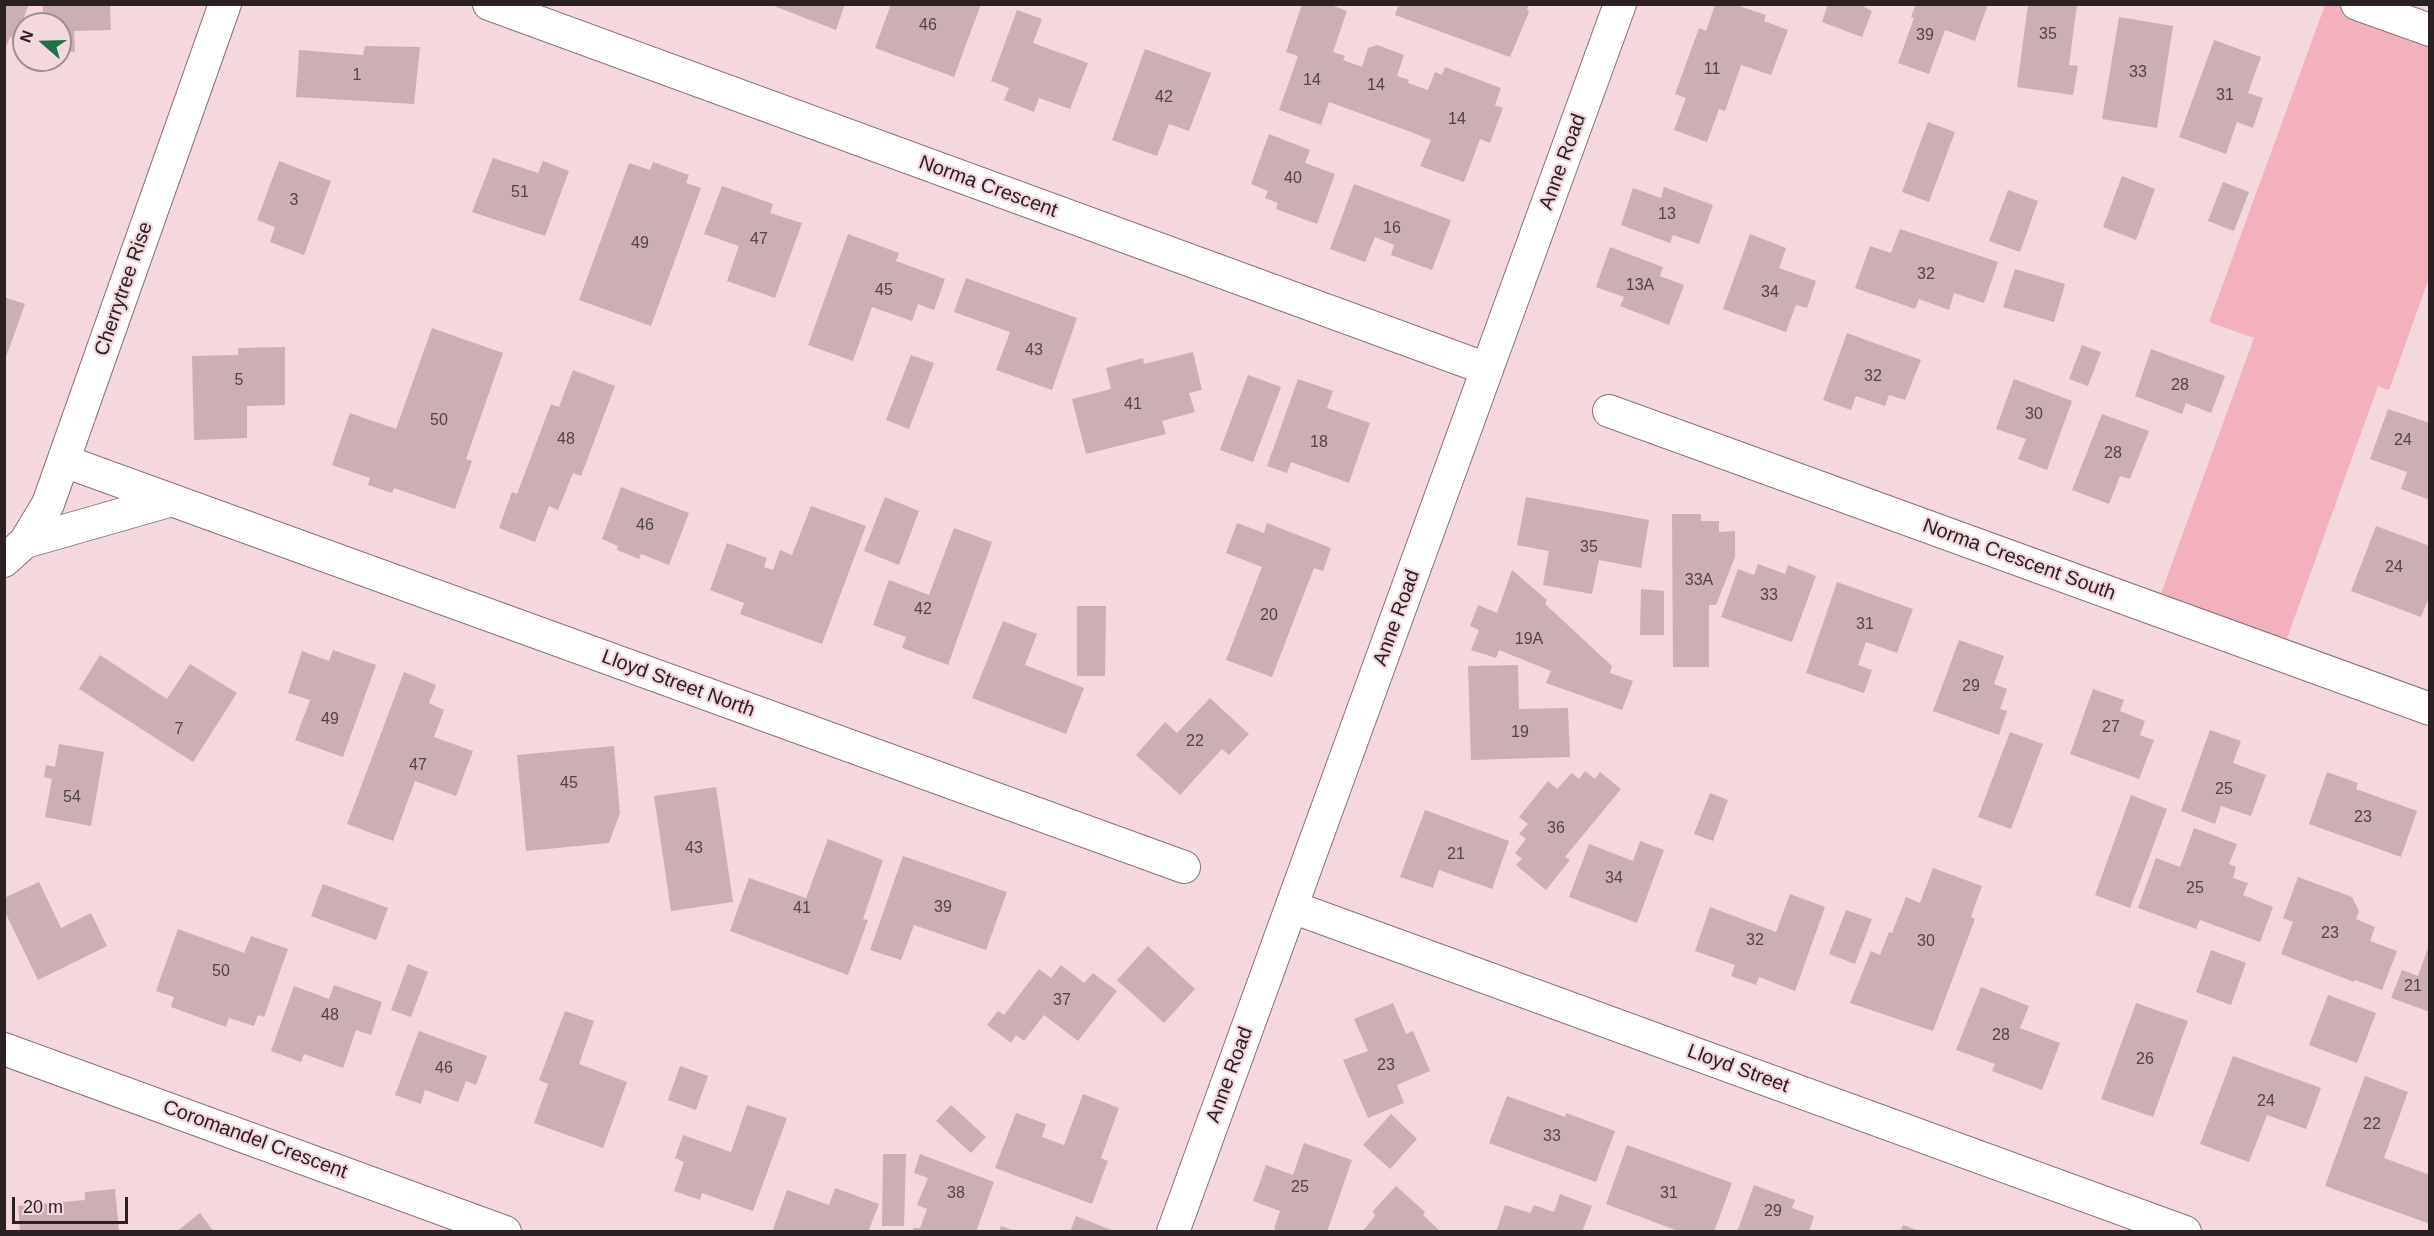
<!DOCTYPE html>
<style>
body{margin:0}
#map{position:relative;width:2434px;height:1236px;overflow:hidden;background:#f4d8dd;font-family:Helvetica,sans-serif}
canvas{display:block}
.frame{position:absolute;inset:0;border:6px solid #2b2022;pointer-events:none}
.north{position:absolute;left:12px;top:12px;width:60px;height:60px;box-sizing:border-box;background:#f4d8dd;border:2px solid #a48e92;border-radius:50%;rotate:290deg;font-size:16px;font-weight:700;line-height:24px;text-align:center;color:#2b2022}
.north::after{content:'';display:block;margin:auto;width:21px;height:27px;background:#1c7347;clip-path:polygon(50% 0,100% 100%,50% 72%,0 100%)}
.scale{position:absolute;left:12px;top:1197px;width:116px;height:27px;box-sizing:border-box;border:3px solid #2b2022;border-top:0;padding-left:8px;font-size:18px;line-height:21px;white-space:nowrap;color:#2b2022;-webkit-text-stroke:4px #f4d8dd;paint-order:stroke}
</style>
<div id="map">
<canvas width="2434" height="1236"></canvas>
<div class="frame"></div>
<div class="north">N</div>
<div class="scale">20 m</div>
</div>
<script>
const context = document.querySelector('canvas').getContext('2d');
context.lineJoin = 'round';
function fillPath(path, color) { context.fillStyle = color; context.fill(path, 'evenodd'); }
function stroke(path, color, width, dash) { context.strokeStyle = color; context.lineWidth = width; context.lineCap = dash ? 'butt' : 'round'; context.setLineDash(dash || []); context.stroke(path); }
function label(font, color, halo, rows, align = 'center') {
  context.font = font + ' Helvetica,sans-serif'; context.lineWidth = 4.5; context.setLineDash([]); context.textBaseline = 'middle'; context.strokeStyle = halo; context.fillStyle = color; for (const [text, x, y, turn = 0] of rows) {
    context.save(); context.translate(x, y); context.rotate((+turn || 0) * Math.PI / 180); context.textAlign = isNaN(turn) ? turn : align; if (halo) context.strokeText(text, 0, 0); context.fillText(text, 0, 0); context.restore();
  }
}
const green = new Path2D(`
 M2325 5H2357L2429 30V278L2389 390 2378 386 2281 655 2155 610 2254 338 2209 322Z`);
const building = new Path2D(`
 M5 4H29L16 39 10 37 5 50Z
 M43 4H110L111 30 74 31 75 52H60V24H43Z
 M769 4H845L836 30Z
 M891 4H981L954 77 875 48Z
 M1302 4H1328L1347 11 1333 52 1345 56 1343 60 1362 67 1368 48 1377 45 1404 55 1397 76 1409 80 1408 83 1428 90 1435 72 1442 75 1445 67 1501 88 1495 105 1503 108 1490 143 1480 139 1464 182 1420 166 1431 140 1411 132 1329 102 1321 125 1279 110 1298 56 1286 52Z
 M1399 4H1529L1527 10 1529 12 1510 57 1395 15Z
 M1828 4H1865L1864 7 1872 11 1862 37 1822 22Z
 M1916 4H1988L1975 41 1945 30 1929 74 1898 63 1914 18 1911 17Z
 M2028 4H2077L2069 65 2078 66 2073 95 2017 87Z
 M1715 5H1736L1766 15 1764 21 1788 30 1771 75 1741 65 1725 111 1719 109 1707 142 1674 130 1686 98 1675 94 1699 28 1706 31Z
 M1017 10 1042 19 1033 43 1088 63 1070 109 1039 98 1034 112 1004 100 1009 88 991 81Z
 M2119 17 2173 26 2157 128 2102 119Z
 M2214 40 2261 57 2248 93 2263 98 2253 128 2237 122 2226 154 2179 137Z
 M365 46 420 47 414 104 296 97 299 50 363 55Z
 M1145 49 1211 73 1189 131 1169 124 1157 156 1112 140Z
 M1928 122 1955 132 1929 202 1902 192Z
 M1269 134 1310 150 1305 163 1335 174 1317 224 1276 209 1278 203 1265 198 1268 191 1251 184Z
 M493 158 538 173 543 161 569 171 545 236 472 212Z
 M279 161 331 181 304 255 270 242 275 227 257 220Z
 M653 162 689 175 686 183 701 188 651 326 579 300 629 163 650 170Z
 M2122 176 2155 189 2136 240 2103 227Z
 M2223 182 2249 192 2234 231 2208 221Z
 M1354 184 1451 220 1432 270 1391 255 1394 245 1375 237 1365 262 1330 249Z
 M722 186 773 204 770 213 802 223 775 298 727 281 739 246 704 234Z
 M1664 187 1713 205 1699 244 1673 235 1670 243 1621 225 1633 188 1661 198Z
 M2008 190 2038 201 2020 252 1989 241Z
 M1900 229 1998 262 1984 303 1954 293 1949 310 1919 299 1915 309 1855 288 1870 246 1891 253Z
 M848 234 899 253 896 261 945 279 934 310 918 304 912 321 872 307 853 361 808 345Z
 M1750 234 1786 248 1779 268 1816 281 1807 308 1796 305 1786 332 1723 309Z
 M1610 247 1663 267 1660 276 1684 285 1669 325 1620 306 1624 297 1596 287Z
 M2015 269 2065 284 2054 322 2003 307Z
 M966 278 1077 318 1052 390 996 370 1010 332 954 312Z
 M4 297 25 304 5 360H4Z
 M432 328 503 353 466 459 472 461 455 509 394 488 392 493 368 485 370 478 332 465 350 413 396 429Z
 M1847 333 1921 360 1905 400 1889 395 1885 406 1856 396 1851 410 1823 400Z
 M2082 345 2101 352 2088 386 2069 379Z
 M285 347V405L247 406V438L194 440 192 356 238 355V348Z
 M2151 349 2225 376 2211 413 2186 403 2182 414 2135 396Z
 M1193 352 1202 390 1189 393 1195 412 1162 421 1166 434 1086 454 1072 399 1111 389 1106 368 1143 358 1144 364Z
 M911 355 934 363 909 429 886 420Z
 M573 370 615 386 581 476 573 473 558 510 549 506 535 542 499 528 512 492 517 494 551 404 559 407Z
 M1248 375 1281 387 1253 462 1220 450Z
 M1298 379 1333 391 1327 408 1370 423 1349 483 1291 462 1287 473 1267 466Z
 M2014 379 2072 401 2047 470 2018 459 2026 439 1996 429Z
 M2388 409 2430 423V500L2401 489 2407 472 2370 459Z
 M2102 414 2149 431 2130 479 2120 476 2109 504 2072 490Z
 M621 487 689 513 669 565 641 554 639 559 617 550 618 546 602 539Z
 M885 497 919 511 899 565 864 551Z
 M1526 497 1649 520 1641 568 1599 560 1592 594 1543 585 1549 551 1517 545Z
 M811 506 866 526 822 644 740 614 744 603 710 590 727 543 767 558 764 567 773 570 780 550 792 555Z
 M1672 514H1701V521H1719V532L1735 531V557L1716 605H1709V667H1673Z
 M1237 523 1264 533 1267 523 1331 548 1323 571 1314 568 1272 677 1226 660 1262 567 1226 553Z
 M2376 526 2430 546V595L2421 617 2351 591Z
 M954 528 992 542 948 665 902 648 906 637 873 625 889 580 929 595Z
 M1758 564 1785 574 1788 565 1816 576 1792 642 1721 617 1738 569 1754 575Z
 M1512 570 1547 600 1545 604 1612 666 1610 673 1633 681 1622 710 1546 683 1551 671 1499 650 1496 658 1471 650 1479 630 1470 626 1478 605 1497 613Z
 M1837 582 1913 609 1897 653 1866 642 1858 665 1872 670 1864 693 1806 673Z
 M1641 589 1664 591V635H1640Z
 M1077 606H1106L1105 676H1077Z
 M1003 621 1037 634 1025 665 1084 688 1066 734 972 698Z
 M1959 640 2004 656 1994 684 2007 689 2000 709 2007 711 1999 735 1933 711Z
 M333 650 376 665 343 757 295 740 310 700 288 693 302 651 329 661Z
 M100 655 167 699 190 664 237 693 193 762 79 689Z
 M1518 665 1519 709 1568 708 1570 757 1471 760 1468 666Z
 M404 672 436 685 429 703 444 710 434 737 473 751 456 796 415 781 393 841 347 824Z
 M2093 689 2124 700 2120 711 2145 721 2140 735 2154 740 2139 779 2070 754Z
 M1210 698 1249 734 1229 755 1222 749 1180 795 1136 755 1165 722 1177 733Z
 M2210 730 2241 741 2233 763 2266 775 2251 816 2221 806 2215 824 2181 811Z
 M2010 732 2043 744 2011 829 1978 817Z
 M59 744 104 752 91 826 45 817 52 779 44 777 46 765 55 767Z
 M614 746 620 813 609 843 526 851 517 755Z
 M1585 771 1595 779 1600 772 1621 789 1565 857 1570 860 1546 890 1516 865 1522 859 1515 853 1526 839 1519 834 1528 824 1519 817 1548 781 1557 789 1572 773 1579 779Z
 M2327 772 2358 783 2356 789 2417 811 2401 857 2309 824Z
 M716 787 733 902 671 911 654 796Z
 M1710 793 1728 800 1713 841 1694 834Z
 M2131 795 2167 809 2130 908 2095 895Z
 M1425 810 1509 841 1492 889 1439 870 1433 888 1400 877Z
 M2194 828 2237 844 2229 864 2236 867 2233 878 2248 883 2243 895 2273 907 2260 942 2200 920 2196 929 2138 908 2156 858 2180 867Z
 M828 839 883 860 863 919 868 920 848 975 730 931 749 878 806 898Z
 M1640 841 1664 850 1637 923 1569 897 1589 844 1633 861Z
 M903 856 1007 892 986 950 914 925 901 960 870 950Z
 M1933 868 1982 886 1971 917 1975 919 1933 1031 1850 1003 1871 951 1880 955 1889 932 1892 933 1906 897 1920 903Z
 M2298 877 2352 897 2359 911 2356 919 2375 927 2370 941 2397 951 2382 990 2355 980 2354 982 2281 954 2293 922 2283 918Z
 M39 882 61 928 91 913 107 946 38 980 4 910V898Z
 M323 884 388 908 376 940 311 916Z
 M1790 894 1825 907 1795 991 1759 977 1756 985 1731 976 1735 965 1695 951 1710 907 1776 932Z
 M1846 910 1872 919 1855 964 1829 954Z
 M178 929 244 953 251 936 288 949 264 1017 258 1015 254 1026 229 1018 226 1027 171 1007 174 997 156 991Z
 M2429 945H2430V1012L2391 998 2402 970 2418 976Z
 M1148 946 1195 989 1164 1023 1117 980Z
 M2211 950 2246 963 2231 1005 2196 992Z
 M408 964 428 972 411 1017 391 1010Z
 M1061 965 1084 983 1093 973 1117 991 1078 1041 1044 1015 1024 1041 1016 1035 1011 1043 987 1025 998 1011 1004 1015 1039 969 1051 978Z
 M334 985 382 1002 371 1035 356 1030 343 1068 304 1054 301 1062 271 1051 294 986 329 999Z
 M1981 987 2029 1006 2020 1028 2060 1043 2042 1090 1992 1071 1995 1064 1956 1050Z
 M2328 995 2376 1013 2357 1063 2309 1045Z
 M1393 1003 1406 1034 1413 1031 1430 1071 1397 1085 1404 1103 1368 1118 1343 1060 1368 1051 1354 1019Z
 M2136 1003 2188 1021 2153 1117 2101 1099Z
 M565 1011 594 1021 579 1064 627 1082 603 1148 534 1123 548 1084 539 1080Z
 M419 1031 487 1056 476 1085 466 1081 458 1102 425 1090 421 1104 395 1095Z
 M2233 1056 2321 1088 2306 1129 2267 1115 2249 1162 2200 1144Z
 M680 1066 708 1076 696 1110 668 1100Z
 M2365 1076 2408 1092 2384 1158 2430 1175V1224L2325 1186Z
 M1083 1094 1119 1108 1101 1158 1108 1161 1092 1204 995 1168 1016 1113 1046 1124 1042 1137 1064 1145Z
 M1507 1096 1565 1117 1566 1113 1615 1131 1596 1182 1489 1143Z
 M747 1105 787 1118 753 1211 702 1193 700 1200 674 1191 684 1162 675 1158 683 1135 731 1152Z
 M951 1105 986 1137 971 1153 936 1121Z
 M1391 1114 1417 1139 1390 1169 1363 1145Z
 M1304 1143 1352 1160 1327 1232H1282L1274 1229 1280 1211 1253 1201 1266 1165 1293 1175Z
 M1627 1145 1732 1183 1714 1232H1681L1606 1204Z
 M883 1154H906L904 1226H882Z
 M920 1154 994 1182 976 1232H913V1228H920L927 1209 917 1205 928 1178 914 1173Z
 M1754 1185 1795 1200 1792 1208 1814 1216 1809 1232H1737Z
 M1396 1186 1425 1212 1423 1215 1441 1232H1362L1375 1216 1373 1211Z
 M835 1188 879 1204 868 1232H772L787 1190 829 1205Z
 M115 1189 119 1232H20L18 1206 85 1200V1192Z
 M1560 1194 1592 1206 1582 1232H1496L1505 1205 1530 1213 1534 1205 1554 1212Z
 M200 1213 214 1232H176Z
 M1076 1216 1111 1230 1110 1232H1070Z
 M1903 1225 1919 1231V1232H1900Z
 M1001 1226 1015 1231V1232H999Z`);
const street = new Path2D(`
 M489 4 1487 369
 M2357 4 2430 30
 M1609 411 2430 709
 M64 461 1184 867
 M25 542 172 500
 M4 561 25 542 48 504 225 4
 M1292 907 2185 1232
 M4 1049 505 1232
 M1173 1232 1620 4`);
const numberNames = [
 ["46",928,26],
 ["35",2048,35],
 ["39",1925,36],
 ["11",1712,70],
 ["33",2138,73],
 ["1",357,76],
 ["14",1312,81],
 ["14",1376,86],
 ["31",2225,96],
 ["42",1164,98],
 ["14",1457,120],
 ["40",1293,179],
 ["51",520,193],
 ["3",294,201],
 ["13",1667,215],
 ["16",1392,229],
 ["47",759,240],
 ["49",640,244],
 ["32",1926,275],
 ["13A",1640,286],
 ["45",884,291],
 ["34",1770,293],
 ["43",1034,351],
 ["32",1873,377],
 ["5",239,381],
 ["28",2180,386],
 ["41",1133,405],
 ["30",2034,415],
 ["50",439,421],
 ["48",566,440],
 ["24",2403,441],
 ["18",1319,443],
 ["28",2113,454],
 ["46",645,526],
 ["35",1589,548],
 ["24",2394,568],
 ["33A",1699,581],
 ["33",1769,596],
 ["42",923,610],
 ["20",1269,616],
 ["31",1865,625],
 ["19A",1529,640],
 ["29",1971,687],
 ["49",330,720],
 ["27",2111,728],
 ["7",179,730],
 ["19",1520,733],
 ["22",1195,742],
 ["47",418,766],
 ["45",569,784],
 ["25",2224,790],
 ["54",72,798],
 ["23",2363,818],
 ["36",1556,829],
 ["43",694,849],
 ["21",1456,855],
 ["34",1614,879],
 ["25",2195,889],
 ["39",943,908],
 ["41",802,909],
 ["23",2330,934],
 ["32",1755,941],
 ["30",1926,942],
 ["50",221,972],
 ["21",2413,987],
 ["37",1062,1001],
 ["48",330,1016],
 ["28",2001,1036],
 ["26",2145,1060],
 ["23",1386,1066],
 ["46",444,1069],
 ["24",2266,1102],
 ["22",2372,1125],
 ["33",1552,1137],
 ["25",1300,1188],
 ["38",956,1194],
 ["31",1669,1194],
 ["29",1773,1212]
];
const streetNames = [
 ["Anne Road",1563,162,-70],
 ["Norma Crescent",988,187,20],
 ["Cherrytree Rise",124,289,-71],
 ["Norma Crescent South",2019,560,20],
 ["Anne Road",1397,618,-70],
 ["Lloyd Street North",678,684,20],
 ["Lloyd Street",1738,1069,20],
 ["Anne Road",1230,1075,-70],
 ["Coromandel Crescent",255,1140,20]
];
fillPath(green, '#f2b1bd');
fillPath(building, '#cbafb4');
stroke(street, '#8a7175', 34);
stroke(street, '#fff', 32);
label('16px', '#534446', null, numberNames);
label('20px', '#2b2022', '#f4d8dd', streetNames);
</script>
